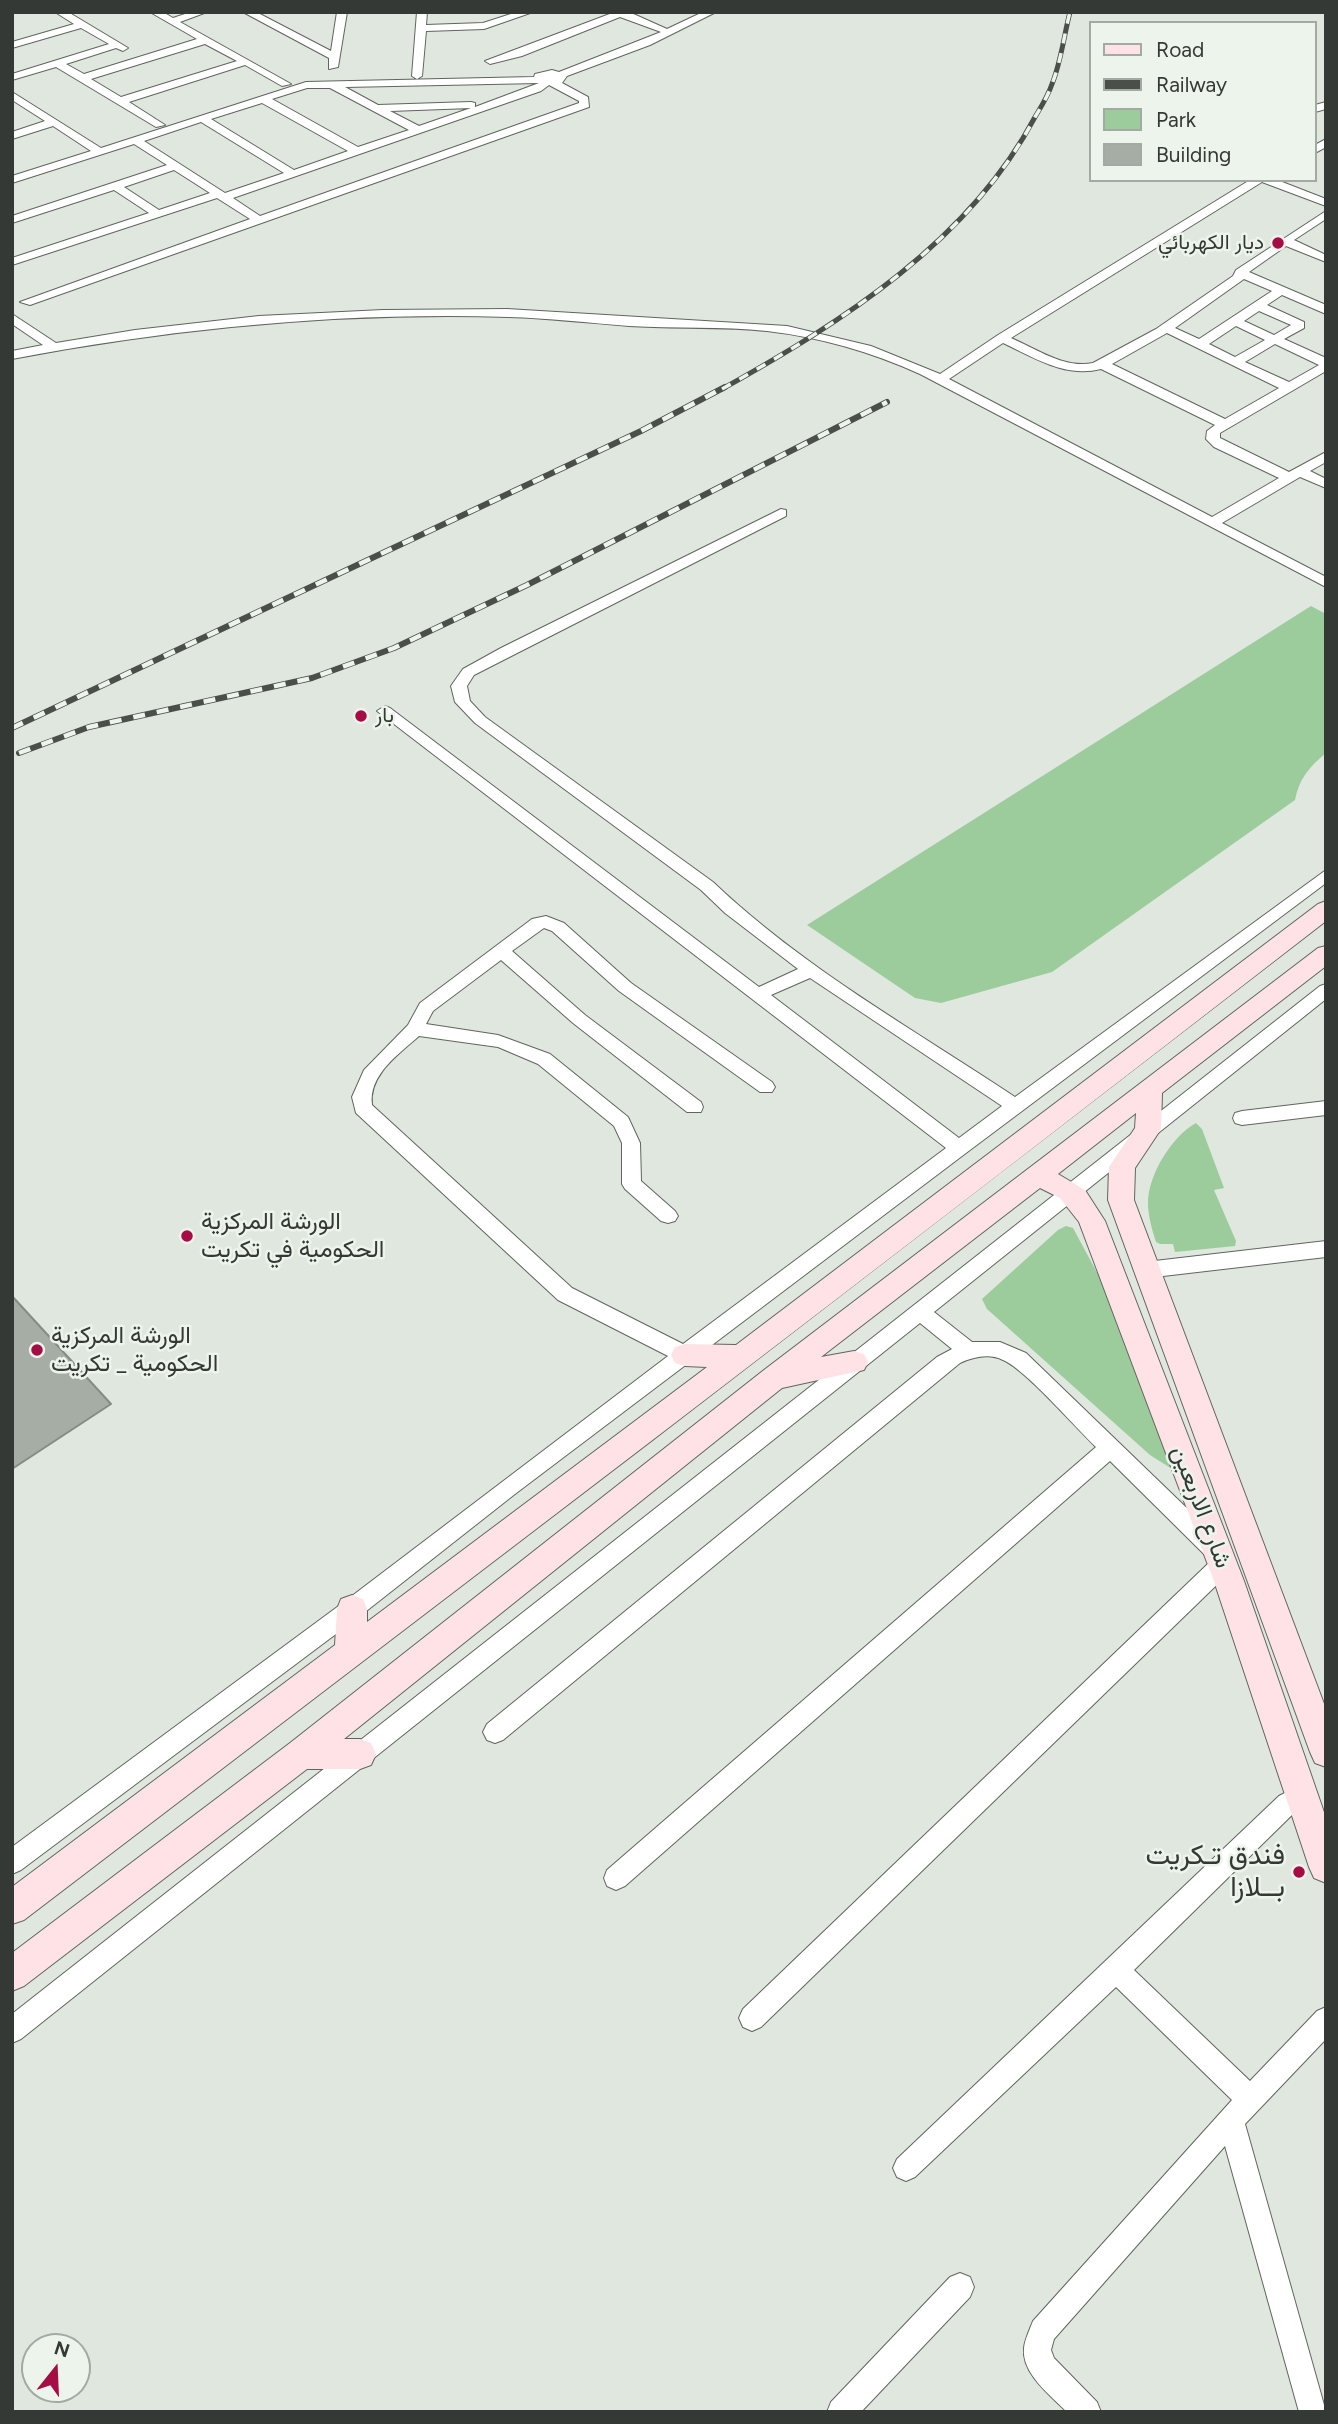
<!DOCTYPE html>
<meta charset="utf-8">
<style>
body{margin:0}
#map{position:relative;width:1338px;height:2424px;overflow:hidden;background:#dfe7de;font-family:Figtree,sans-serif}
canvas{display:block}
.frame{position:absolute;inset:0;border:14px solid #353935;pointer-events:none}
.legend{position:absolute;left:1089px;top:21px;width:228px;height:161px;box-sizing:border-box;background:#ecf4ec;border:2px solid #a3a9a3;margin:0;padding:9px 12px;list-style:none;font-size:21px;color:#353935}
.legend li{display:flex;align-items:center;gap:14px;height:35px}
.legend b{width:35px;border:2px solid #a3a9a3}
.north{position:absolute;left:21px;top:2333px;width:70px;height:70px;box-sizing:border-box;background:#ecf4ec;border:2px solid #a3a9a3;border-radius:50%;rotate:18deg;font-size:19px;font-weight:700;line-height:28px;text-align:center;color:#353935}
.north::after{content:'';display:block;margin:auto;width:24px;height:32px;background:#a50d44;clip-path:polygon(50% 0,100% 100%,50% 72%,0 100%)}
</style>
<div id="map">
<canvas width="1338" height="2424"></canvas>
<div class="frame"></div>
<ul class="legend">
<li><b style="height:9px;background:#fee2e6"></b>Road</li>
<li><b style="height:9px;background:#4a4f4a"></b>Railway</li>
<li><b style="height:19px;background:#9ccc9c"></b>Park</li>
<li><b style="height:19px;background:#a5ada5"></b>Building</li>
</ul>
<div class="north">N</div>
</div>
<script>
const context = document.querySelector('canvas').getContext('2d');
context.lineJoin = 'round';
function fillPath(path, color) { context.fillStyle = color; context.fill(path, 'evenodd'); }
function stroke(path, color, width, dash) { context.strokeStyle = color; context.lineWidth = width; context.lineCap = dash ? 'butt' : 'round'; context.setLineDash(dash || []); context.stroke(path); }
function label(font, color, halo, rows, align = 'center') {
  context.font = font + ' Figtree,Vazirmatn,sans-serif'; context.lineWidth = 5; context.setLineDash([]); context.textBaseline = 'middle'; context.strokeStyle = halo; context.fillStyle = color; for (const [text, x, y, turn = 0] of rows) {
    context.save(); context.translate(x, y); context.rotate((+turn || 0) * Math.PI / 180); context.textAlign = isNaN(turn) ? turn : align; if (halo) context.strokeText(text, 0, 0); context.fillText(text, 0, 0); context.restore();
  }
}
const green = new Path2D(`
 M1311 606 1326 614V753C1309 767 1299 779 1295 800L1052 972 941 1003 915 998 807 925Z
 M1196 1123 1202 1129 1224 1188 1214 1190 1236 1241 1235 1246 1175 1252 1173 1244H1160L1156 1242C1152 1230 1148 1215 1148 1203 1148 1175 1172 1136 1196 1123Z
 M1066 1226 1073 1228 1108 1293 1180 1474 1150 1455 987 1309 982 1299 1058 1230Z`);
const building = new Path2D(`
 M12 1296 111 1404 12 1469Z`);
const street = new Path2D(`
 M55 12H68L128 48 123 51 116 48 66 64 84 74 197 39 150 12H163L173 18 191 12H207L180 22 291 84 282 86 245 65 129 102 165 125 156 127 56 67 12 80V74L109 44 81 28 12 48V42L74 24ZM205 44 237 61 121 97 91 79Z
 M243 12H256L331 51 337 12H347L338 67 329 69V58Z
 M417 12H427L426 25 483 23 517 12H533L484 29 426 31 422 76 417 79 412 76Z
 M615 12H629L667 29 703 12H716L650 45 567 76 562 83 588 97 589 107 30 305 20 302 250 219 217 198 12 265V258L149 213 114 190 12 223V216L167 165 134 144 12 183V176L91 151 53 126 12 139V132L45 121 12 100V92L101 148 306 82 534 77 535 74 552 70 559 72 661 32 620 17 522 56 490 64 485 61ZM539 83 475 107V103L471 102 378 105 345 87ZM549 85 579 101V103L260 216 233 198 541 91ZM307 88H330L409 130 358 147 272 99ZM262 103 348 151 294 170 211 119ZM471 108 419 126 390 111ZM201 122 284 173 225 193 144 141ZM174 170 210 193 159 210 124 187Z
 M1326 102V109L1315 112V105Z
 M1326 139V147L1315 153V145Z
 M1250 180H1277L1326 199V206L1262 182 1011 338C1037 349 1064 369 1093 363L1156 329 1233 276 1236 270 1326 211V219L1294 240 1326 255V262L1286 246 1249 272 1326 305V314L1282 295 1267 305 1304 322V328L1284 339 1326 358V371L1220 433V438L1289 472 1326 452V462L1310 471 1326 479V488L1300 477 1222 523 1326 577V587L920 374C871 352 820 337 767 331 721 326 675 329 629 326 589 323 548 318 508 317 341 312 176 328 12 359V351L43 345 12 324V314L56 343 135 330 259 316 383 310 507 309 787 326 871 346 940 374 998 335ZM1244 279 1272 291 1199 339 1175 328ZM1259 311 1291 325 1274 335 1244 321ZM1236 326 1265 340 1235 357 1209 344ZM1167 333 1279 388 1225 419 1112 364ZM1003 343C1035 358 1065 378 1101 369L1215 425 1207 431 1206 439 1214 447 1279 478 1212 517 949 379ZM1275 344 1319 365 1289 382 1245 362Z
 M781 509 786 510V516L474 675 467 686 470 701 485 717 713 882C802 967 913 1029 1015 1097L1326 870V883L966 1153 515 1494 360 1616 21 1870 12 1874V1847L344 1602 668 1356 558 1300 356 1113 352 1097 364 1070 408 1025 420 1003 532 919 546 916 564 923 631 983 772 1082 775 1087 772 1092H760L619 991 552 931 544 928 512 951 585 1015 701 1102 703 1107 701 1112H687L573 1023 501 960 433 1011 426 1024 498 1035 550 1054 628 1117 640 1143 641 1181 675 1211 678 1216 675 1221 668 1223 661 1221 625 1189 622 1184V1143L614 1126 538 1064 498 1047 419 1036C399 1054 368 1075 372 1105L572 1288 683 1344 946 1148 377 711 385 706 390 708 759 987 798 969 725 913 701 890 475 723 455 702 451 686 463 669 501 648ZM810 978 1002 1106 959 1138 771 995Z
 M1326 984V999L934 1312 972 1342H1000L1026 1353 1223 1543 1226 1550 1223 1556 1230 1558 1233 1565 1230 1572 761 2027 752 2031 743 2027 739 2018 743 2009 1213 1559 1207 1557 1110 1461 625 1886 616 1890 607 1886 604 1878 607 1870 1096 1447C1076 1428 1025 1369 1003 1360 989 1353 973 1357 960 1363L503 1740 495 1743 487 1740 483 1732 487 1724 937 1357 952 1349 920 1323 21 2039 12 2043V2014L1320 986Z
 M1326 1101V1115L1242 1125 1235 1123 1233 1118 1235 1113 1242 1111Z
 M1326 1241V1257L1146 1278 1139 1275 1136 1270 1139 1265 1146 1262Z
 M1300 1785 1308 1788 1312 1796 1308 1804 1295 1812 1134 1970 1250 2081 1317 2011 1326 2007V2039L1245 2124 1326 2412H1299L1225 2146 1054 2339 1051 2350 1054 2358 1097 2402 1101 2412H1067C1051 2396 1021 2373 1024 2348 1025 2339 1030 2329 1033 2321L1232 2100 1116 1987 915 2177 906 2181 897 2177 893 2168 897 2159 1279 1796Z
 M960 2273 970 2277 974 2287 970 2297 861 2412H827L831 2402 950 2277Z`);
const secondary = new Path2D(`
 M1326 901V921C894 1257 459 1588 24 1920L12 1924V1887L335 1645 337 1609 341 1599 352 1595 363 1599 367 1609V1622L707 1367 685 1366 675 1363 671 1355 675 1347 685 1344 736 1345 1318 904Z
 M1326 946V966L1162 1093 1161 1129 1135 1168 1134 1200 1326 1709V1767L1315 1763 1310 1752 1108 1200 1109 1167 1135 1128 1136 1113 1058 1174 1085 1190 1105 1221 1244 1581 1326 1818V1883L1314 1878 1309 1867 1214 1581 1079 1222 1060 1198 1040 1188 821 1357 854 1351 864 1354 868 1362 864 1370 782 1388 344 1739H360L371 1743 376 1754 371 1765 360 1769H307L24 1986 12 1991V1953L290 1743 764 1370 1318 948Z`);
const railFar1 = new Path2D(`
 M722 389C842 322 969 242 1035 117 1041 107 1048 96 1052 84 1061 62 1064 35 1070 12`);
const rail = new Path2D(`
 M12 728 641 431 725 387
 M19 753 89 727 312 678 394 648 527 585 887 402`);
const markers = [
 [1278,243,7,"#a50d44"],
 [361,716,7,"#a50d44"],
 [187,1236,7,"#a50d44"],
 [37,1350,7,"#a50d44"],
 [1299,1872,7,"#a50d44"]
];
const farPoinames = [
 ["ديار الكهربائي",1264,243],
 ["بار",375,716,"left"]
];
const poiNames = [
 ["الورشة المركزية",201,1222],
 ["الحكومية في تكريت",201,1250],
 ["الورشة المركزية",51,1336],
 ["الحكومية _ تكريت",51,1364]
];
const streetNames = [
 ["شارع الاربعين",1201,1507,69]
];
const nearPoinames = [
 ["فندق تـكريت",1285,1856],
 ["بــلازا",1285,1888]
];
fillPath(green, '#9ccc9c');
fillPath(building, '#a5ada5');
stroke(building, '#848c84', 2);
stroke(street, '#5f665e', 2);
stroke(secondary, '#5f665e', 2);
fillPath(street, '#fff');
fillPath(secondary, '#fee2e6');
stroke(railFar1, '#4a4f4a', 5);
stroke(rail, '#4a4f4a', 6);
stroke(railFar1, '#ecf4ec', 3.5, [10]);
stroke(rail, '#ecf4ec', 4.5, [12]);
for (const [x, y, r, color] of markers) { const dot = new Path2D(); dot.arc(x, y, r, 0, 2 * Math.PI); context.fillStyle = color; context.fill(dot); stroke(dot, '#ecf4ec', 2.5); }
label('21px', '#353935', '#ecf4ec', farPoinames, 'right');
label('24px', '#353935', '#ecf4ec', poiNames, 'left');
label('24px', '#353935', '#ecf4ec', streetNames);
label('28px', '#353935', '#ecf4ec', nearPoinames, 'right');
</script>
